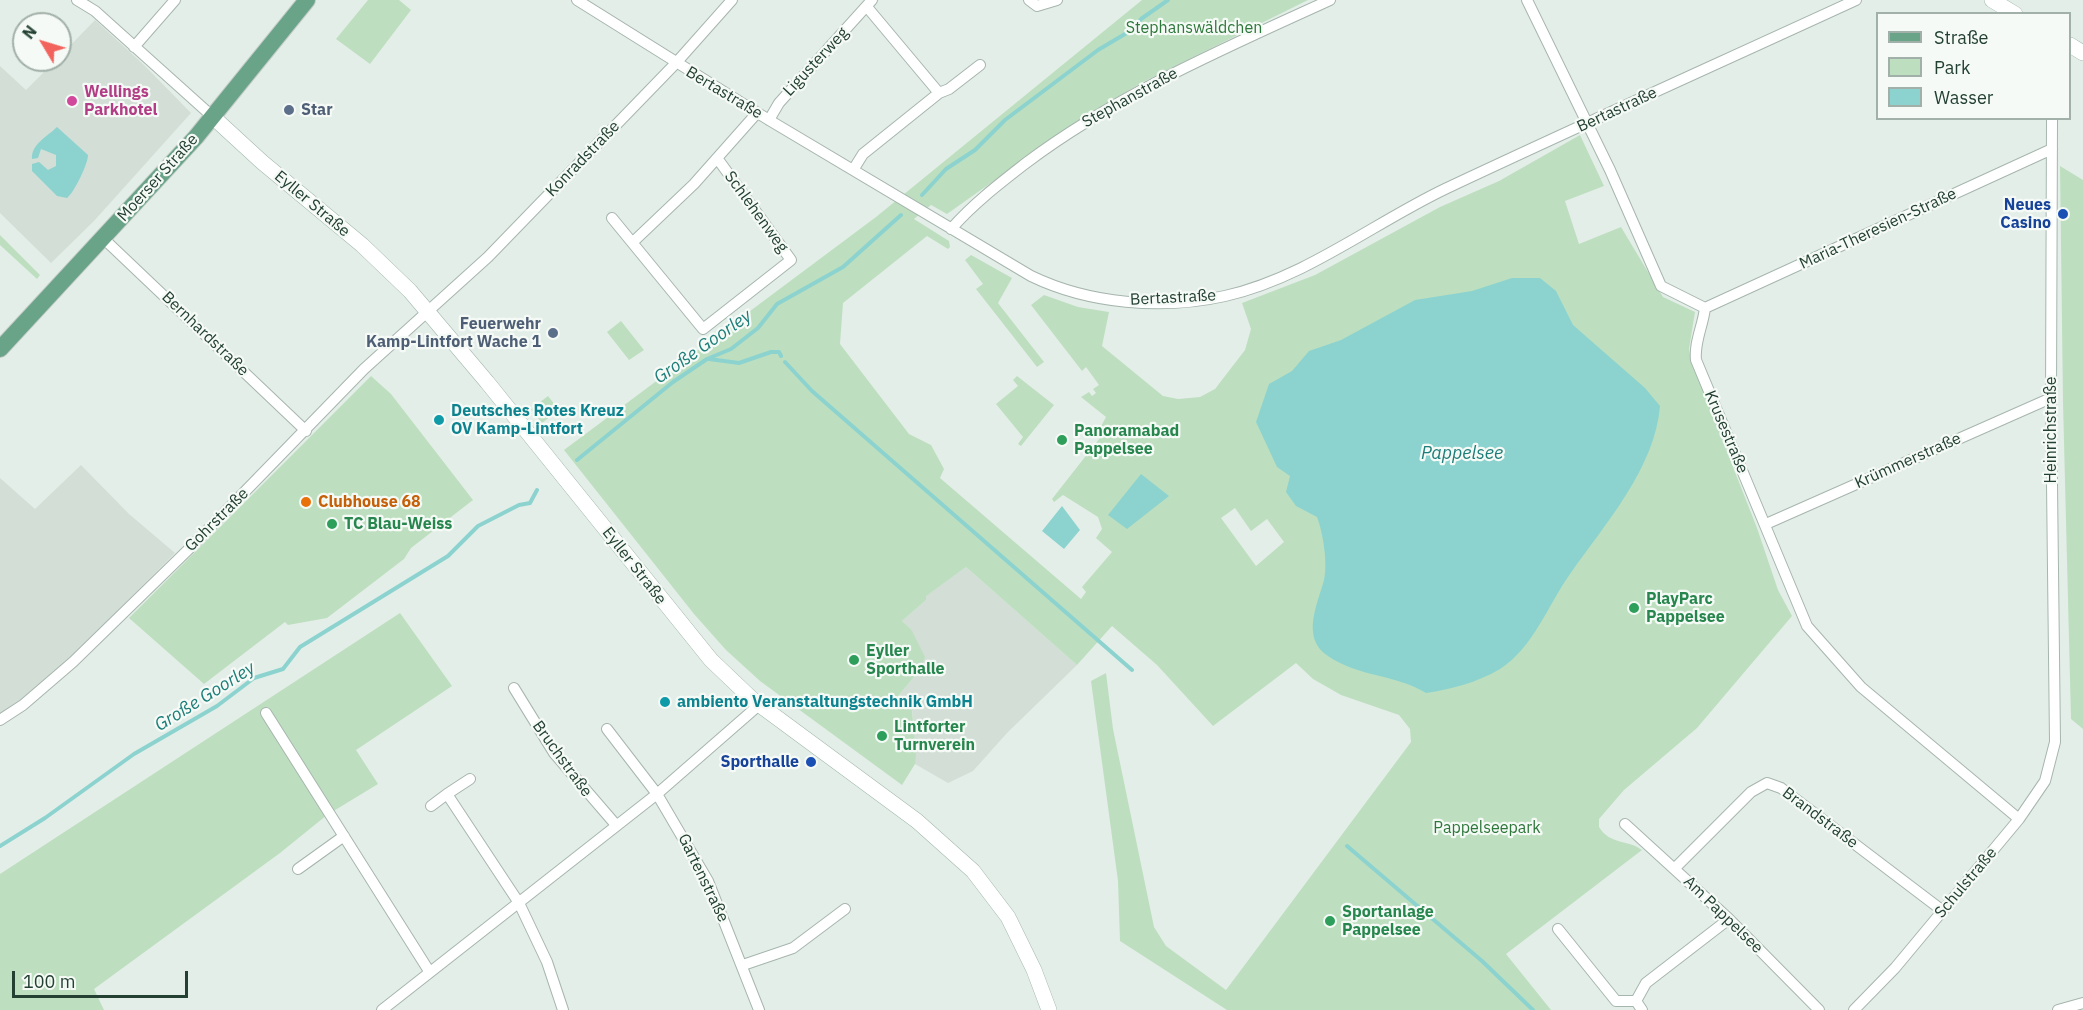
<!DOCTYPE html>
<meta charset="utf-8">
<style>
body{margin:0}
#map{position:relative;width:2083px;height:1010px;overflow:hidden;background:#e4eee8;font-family:"IBM Plex Sans",sans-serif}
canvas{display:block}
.legend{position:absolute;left:1876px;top:12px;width:195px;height:108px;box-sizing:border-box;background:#f5faf6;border:2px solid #a1b0a8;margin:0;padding:8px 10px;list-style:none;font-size:18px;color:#234032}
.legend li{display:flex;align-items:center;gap:12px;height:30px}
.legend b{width:30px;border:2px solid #a1b0a8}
.north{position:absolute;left:12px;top:12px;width:60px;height:60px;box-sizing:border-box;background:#f5faf6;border:2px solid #a1b0a8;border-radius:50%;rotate:308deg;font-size:16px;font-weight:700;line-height:24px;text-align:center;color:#234032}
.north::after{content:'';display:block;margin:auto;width:21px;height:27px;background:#f3635d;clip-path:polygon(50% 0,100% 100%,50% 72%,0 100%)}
.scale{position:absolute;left:12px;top:971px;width:176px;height:27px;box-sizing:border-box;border:3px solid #234032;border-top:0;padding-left:8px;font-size:18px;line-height:21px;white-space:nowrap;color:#234032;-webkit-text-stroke:4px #f5faf6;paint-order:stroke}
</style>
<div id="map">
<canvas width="2083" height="1010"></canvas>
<ul class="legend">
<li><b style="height:8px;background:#69a388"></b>Straße</li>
<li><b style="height:16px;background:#bddfbf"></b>Park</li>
<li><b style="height:16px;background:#8cd3cf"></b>Wasser</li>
</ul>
<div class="north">N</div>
<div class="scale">100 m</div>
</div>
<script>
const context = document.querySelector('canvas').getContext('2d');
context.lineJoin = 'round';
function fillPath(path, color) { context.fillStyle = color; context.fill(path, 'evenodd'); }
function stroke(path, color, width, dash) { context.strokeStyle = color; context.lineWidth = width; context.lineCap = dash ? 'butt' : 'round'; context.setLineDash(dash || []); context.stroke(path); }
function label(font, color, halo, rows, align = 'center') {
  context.font = font + ' "IBM Plex Sans",sans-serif'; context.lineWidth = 4.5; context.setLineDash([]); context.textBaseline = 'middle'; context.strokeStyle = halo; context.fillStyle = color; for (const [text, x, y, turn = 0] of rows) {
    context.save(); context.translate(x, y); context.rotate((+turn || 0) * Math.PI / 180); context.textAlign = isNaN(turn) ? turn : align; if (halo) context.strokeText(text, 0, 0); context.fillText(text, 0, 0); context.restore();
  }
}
const built = new Path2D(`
 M95 20 144 65 191 113 94 221 51 263 0 213V66L26 90 56 60H60V56Z
 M81 465 129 514 175 553 67 662 24 700 0 715V478L35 509Z
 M966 567 1077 665 1007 733 973 771 948 783 915 764 913 716 912 710 898 696 920 670 911 629 902 621 926 600 925 596Z`);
const green = new Path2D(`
 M368 0H399L411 10 370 64 336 39Z
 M1142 0H1308L1143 82 1088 114 947 214 931 205 914 219 949 241 950 247 948 249 927 236 843 303 840 344 909 434 931 445 944 469 940 478 1081 599 1086 592 1082 587 1112 552 1096 538 1102 529 1098 517 1063 495 1054 502 1052 499 1103 434 1099 430 1106 417 1081 397 1089 392 1092 396 1096 393 1093 389 1099 385 1086 367 1082 371 1031 305 1044 295 1078 307 1109 312 1102 346 1163 396 1178 399 1200 397 1215 389 1245 350 1251 329 1242 303 1315 275 1440 207 1499 181 1580 135 1604 186 1565 201 1579 244 1621 227 1663 297 1695 312 1689 349 1691 360 1757 528 1778 590 1792 616 1697 728 1624 790 1599 819V827C1610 845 1627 839 1642 850L1506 954 1551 1010H1227L1120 941 1118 881 1091 681 1106 673 1113 729 1154 927 1166 946 1226 990 1411 742 1410 729 1399 715 1341 695 1313 679 1296 663 1213 726 1157 665 1112 626 1077 665 966 567 926 596V600L902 621 911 629 925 657 920 670 898 696 912 710 916 754 915 764 902 785 760 681 726 650 694 614 564 450 876 217ZM1235 508 1251 531 1267 519 1284 542 1256 566 1221 518Z
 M2060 166 2083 180V729L2071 719 2063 403Z
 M0 235 40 275 37 279 0 245Z
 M971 255 1012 278 998 303 1044 362 1037 367 976 289 983 284 965 260Z
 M621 321 644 350 629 360 607 332Z
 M371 376 391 394 473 500 411 548 404 559 327 618 288 625 285 622 204 684 129 618Z
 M1017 376 1054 405 1021 446 1018 444 1023 437 996 404 1018 386 1013 380Z
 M548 396 559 410 542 423 531 409Z
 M400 613 452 686 356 750 378 784 327 815 280 853 94 989 104 1010H0V874Z`);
const water = new Path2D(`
 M57 127 88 155C88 164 74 193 67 198L57 196 32 171V164L39 162 48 170 56 166V155L41 149 38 158 32 159C31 144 47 137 57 127Z
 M1512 278H1540L1556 291 1573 325 1645 388 1660 406C1655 468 1605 524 1570 574 1548 605 1533 648 1500 669 1476 683 1452 689 1426 693 1395 674 1358 677 1328 656 1300 638 1318 603 1324 580 1328 563 1323 533 1317 517L1296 506 1286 492 1290 476 1277 467 1256 422 1269 384 1292 371 1309 351 1341 340 1415 300 1472 291Z
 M1141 474 1169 496 1127 529 1108 515Z
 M1062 506 1080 530 1064 549 1042 531Z`);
const stream = new Path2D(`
 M922 195 946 169 975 150 1005 120 1098 50 1130 31 1141 19 1168 0
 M709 359 739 363 771 352H779L781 356
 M785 362 812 391 1132 670
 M577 460 673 382 707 359 731 349 758 328 777 304 843 267 901 215
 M0 846 45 818 134 754 217 706 254 678 283 669 300 647 448 556 478 526 519 505 530 503 537 490
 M1347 846 1482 961 1533 1010`);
const minor = new Path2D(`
 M77 0 95 11 213 117
 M577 0 769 120 1031 276C1089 304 1162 310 1225 296 1305 278 1372 224 1445 189 1581 125 1719 63 1856 0
 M1029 0 1037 6 1057 0
 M1527 0 1610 170 1661 286 1705 308C1703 326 1694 342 1696 360L1807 626 1861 687 2019 819
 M867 7 939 93
 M134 47 175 0
 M769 120 779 103 872 0
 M853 170 863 154 939 93 949 89 980 65
 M612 218 703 329 791 260 717 158
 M951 229C974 203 999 184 1026 163 1118 94 1225 48 1330 0
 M104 239 306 431
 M633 242 694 184 757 113
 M1705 308 2052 149
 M1766 524 2051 398
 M514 688 554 753 616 825
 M266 713 429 971
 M0 720 23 705 73 662 192 546 364 369 488 257 676 63 732 0
 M607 729 657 794 708 881 759 1010
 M470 779 447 794 519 903 547 962 563 1010
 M431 806 447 794
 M1625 824 1729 919 1819 1010
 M1675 868 1751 792 1767 783 1781 788 1943 911
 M298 869 344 836
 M1558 929 1616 1001H1636
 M743 965 793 948 845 909
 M382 1010 657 794 759 705
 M1642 1010 1636 1001 1646 983 1729 919
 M1854 1010 1895 968 2019 819 2045 781 2055 742 2051 398 2052 118
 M2058 1010 2083 1003`);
const secondary = new Path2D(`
 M1992 0 2015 14
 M2070 45 2083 53
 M213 117 262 162 362 245 410 291 487 382 711 660 753 700 917 821 973 871 1008 917 1034 970 1049 1010`);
const primary = new Path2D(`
 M0 349 196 137 307 0`);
const markers = [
 [72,101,6,"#d1479c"],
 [289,110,6,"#5c6f8a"],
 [2063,214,6,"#1a4fb4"],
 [553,333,6,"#5c6f8a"],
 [439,420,6,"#0f9aa8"],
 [1062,440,6,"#2e9e5b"],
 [306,502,6,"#e8710a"],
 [332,524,6,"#2e9e5b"],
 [1634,608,6,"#2e9e5b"],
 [854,660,6,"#2e9e5b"],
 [665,702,6,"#0f9aa8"],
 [882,736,6,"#2e9e5b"],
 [811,762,6,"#1a4fb4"],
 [1330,921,6,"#2e9e5b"]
];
const parkNames = [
 ["Stephanswäldchen",1194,28],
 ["Pappelseepark",1487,828]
];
const streetNames = [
 ["Ligusterweg",816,62,-47],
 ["Bertastraße",724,93,31],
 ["Stephanstraße",1130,98,-29],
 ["Bertastraße",1617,110,-25],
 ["Konradstraße",583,159,-46],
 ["Moerser Straße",158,178,-48],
 ["Eyller Straße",312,204,40],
 ["Schlehenweg",756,212,54],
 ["Maria-Theresien-Straße",1878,229,-25],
 ["Bertastraße",1173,298,-3],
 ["Bernhardstraße",205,334,44],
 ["Heinrichstraße",2051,430,-90],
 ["Krusestraße",1726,432,67],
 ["Krümmerstraße",1908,461,-24],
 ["Gohrstraße",217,520,-45],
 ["Eyller Straße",634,566,52],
 ["Bruchstraße",562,759,54],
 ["Brandstraße",1820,818,37],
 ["Gartenstraße",703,878,64],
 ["Schulstraße",1966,883,-50],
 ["Am Pappelsee",1723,915,44]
];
const hotelNames = [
 ["Wellings",84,92],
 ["Parkhotel",84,110]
];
const serviceNames = [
 ["Star",301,110],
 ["Feuerwehr",541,324,"right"],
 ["Kamp-Lintfort Wache 1",541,342,"right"]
];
const transitNames = [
 ["Neues",2051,205],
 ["Casino",2051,223],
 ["Sporthalle",799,762]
];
const cultureNames = [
 ["Deutsches Rotes Kreuz",451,411],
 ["OV Kamp-Lintfort",451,429],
 ["ambiento Veranstaltungstechnik GmbH",677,702]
];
const leisureNames = [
 ["Panoramabad",1074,431],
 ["Pappelsee",1074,449],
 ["TC Blau-Weiss",344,524],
 ["PlayParc",1646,599],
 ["Pappelsee",1646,617],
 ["Eyller",866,651],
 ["Sporthalle",866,669],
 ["Lintforter",894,727],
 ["Turnverein",894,745],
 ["Sportanlage",1342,912],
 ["Pappelsee",1342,930]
];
const foodNames = [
 ["Clubhouse 68",318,502]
];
const waterNames = [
 ["Große Goorley",703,347,-35],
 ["Pappelsee",1462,454],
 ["Große Goorley",205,697,-32]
];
fillPath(built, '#d2ded6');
fillPath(green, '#bddfbf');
fillPath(water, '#8cd3cf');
stroke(stream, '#8cd3cf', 4);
stroke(minor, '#a6b6ae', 12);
stroke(secondary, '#a2baad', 16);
stroke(primary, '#c1cac6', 18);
stroke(minor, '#fff', 10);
stroke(secondary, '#fff', 15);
stroke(primary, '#69a388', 16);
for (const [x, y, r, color] of markers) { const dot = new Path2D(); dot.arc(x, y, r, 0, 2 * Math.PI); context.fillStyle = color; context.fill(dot); stroke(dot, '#f5faf6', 2); }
label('16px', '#2d773a', '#f5faf6', parkNames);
label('16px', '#234032', '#f5faf6', streetNames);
label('bold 16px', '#b23c85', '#f5faf6', hotelNames, 'left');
label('bold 16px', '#4e5e75', '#f5faf6', serviceNames, 'left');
label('bold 16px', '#164399', '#f5faf6', transitNames, 'right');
label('bold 16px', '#0d838f', '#f5faf6', cultureNames, 'left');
label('bold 16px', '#27864d', '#f5faf6', leisureNames, 'left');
label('bold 16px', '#c56008', '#f5faf6', foodNames, 'left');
label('italic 18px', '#1c7d79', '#f5faf6', waterNames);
</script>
